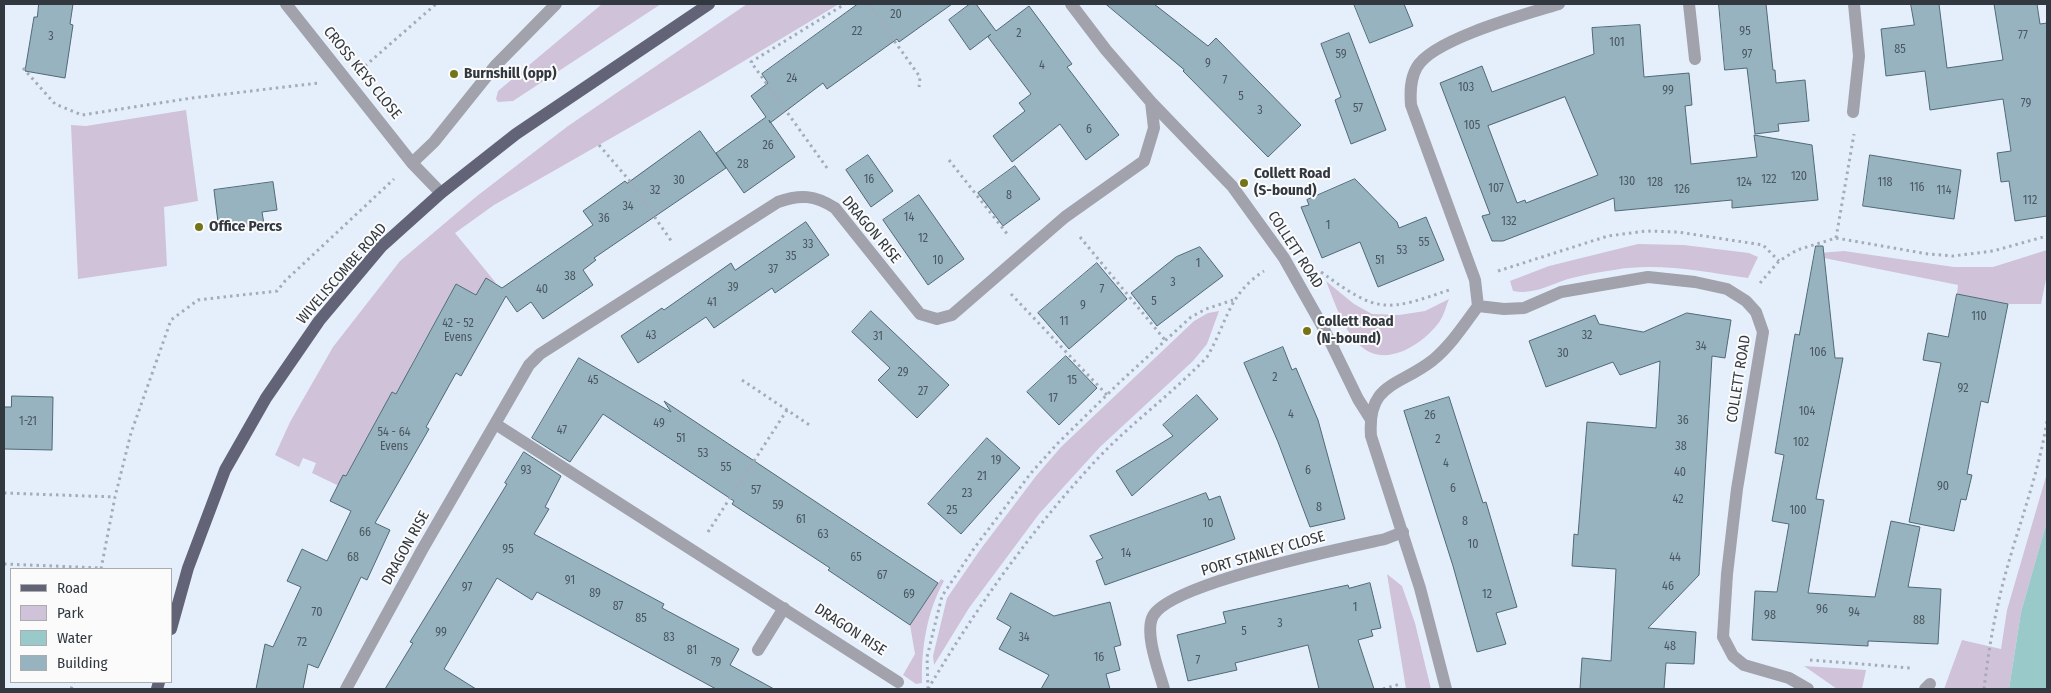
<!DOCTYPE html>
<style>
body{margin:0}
#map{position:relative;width:2051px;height:693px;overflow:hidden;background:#e5effc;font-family:"Fira Sans Condensed",sans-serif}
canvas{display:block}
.frame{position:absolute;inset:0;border:5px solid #313840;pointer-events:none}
.legend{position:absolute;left:10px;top:568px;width:162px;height:115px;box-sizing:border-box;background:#fbfbfb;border:1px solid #aaadb0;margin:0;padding:6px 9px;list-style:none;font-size:15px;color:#313840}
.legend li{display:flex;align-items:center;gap:10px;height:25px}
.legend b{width:25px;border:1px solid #aaadb0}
</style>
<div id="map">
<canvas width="2051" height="693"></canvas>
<div class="frame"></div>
<ul class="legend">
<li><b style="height:6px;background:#626376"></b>Road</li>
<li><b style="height:14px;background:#d0c2d9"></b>Park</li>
<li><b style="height:14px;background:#9ac9ca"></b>Water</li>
<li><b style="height:14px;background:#97b3bf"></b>Building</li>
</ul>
</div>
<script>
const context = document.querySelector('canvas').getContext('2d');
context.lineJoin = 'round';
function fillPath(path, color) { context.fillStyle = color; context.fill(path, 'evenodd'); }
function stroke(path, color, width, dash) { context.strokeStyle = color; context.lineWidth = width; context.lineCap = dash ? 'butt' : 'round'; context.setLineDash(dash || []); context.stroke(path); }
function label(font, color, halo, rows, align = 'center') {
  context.font = font + ' "Fira Sans Condensed",sans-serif'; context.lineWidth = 4; context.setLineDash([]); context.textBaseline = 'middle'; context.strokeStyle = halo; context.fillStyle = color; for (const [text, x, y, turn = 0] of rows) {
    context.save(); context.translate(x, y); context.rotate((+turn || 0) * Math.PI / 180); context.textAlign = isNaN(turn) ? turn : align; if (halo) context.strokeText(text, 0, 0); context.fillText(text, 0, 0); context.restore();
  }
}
const green = new Path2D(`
 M602 4H661L513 101 498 102 496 99 498 91Z
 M747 4H839L704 85 494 205 455 233 496 283 486 279 489 302 456 284 410 367 448 388 433 415 392 392 346 475 337 485 312 473 316 463 303 458 299 467 275 455 290 422 333 347 400 261 477 196 568 126Z
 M186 110 198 201 164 207 167 266 78 279 71 125 86 126Z
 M1638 244 1684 245 1749 253 1758 257 1748 278C1704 272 1658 262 1614 270 1599 272 1583 275 1568 279 1549 285 1534 295 1513 291L1510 281 1549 266Z
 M2047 250V274L2041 304H2008L1957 294 1958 285 1814 256 1819 253 1844 251 1954 267H1993Z
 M1326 281 1354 304 1372 314 1399 315 1425 311 1449 299C1446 306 1444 315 1440 321 1425 342 1389 368 1363 348 1344 333 1335 303 1326 281Z
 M1219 311 1207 344 1193 361 1100 447 1039 514 969 608 934 665 933 656 947 598 980 550 1036 476 1061 447 1194 321 1208 313Z
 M2047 473V521L2021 612 2009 689H1944L1962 640 2001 649 2007 610Z
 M1387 574 1402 586 1415 623 1431 689H1406Z
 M941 579 944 581C927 611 921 649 922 683L916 684 903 675 915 654 910 625Z
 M1804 666 1866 670 1862 689H1837Z`);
const water = new Path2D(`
 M2047 521V689H2009L2021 612Z`);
const building = new Path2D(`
 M39 4H73L70 24 73 25 65 78 25 71 34 17H37Z
 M858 4H952L899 42 897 39 827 89 823 83 770 123 769 120 795 157 744 193 716 153 766 117 751 96 768 83 762 74Z
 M970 4H976L996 31 1029 6 1072 64 1067 67 1119 135 1086 160 1060 124 1012 162 993 136 1025 111 1019 103 1031 94 988 37 991 34 970 50 949 20Z
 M1106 4H1154L1208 46 1216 38 1301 125 1268 157 1183 71 1184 70Z
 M1354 4H1404L1413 26 1370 43Z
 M1719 4H1766L1773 70H1775L1776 83 1805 80 1809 121 1778 124 1779 131 1755 134 1747 68 1725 70Z
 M1911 4H1939L1947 68 2003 60 1994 4H2037L2040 24 2047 23V216L2015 221 2009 181 2001 182 1997 153 2011 151 2003 99 1930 110 1925 71 1886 76 1881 29 1914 25Z
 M1640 25 1644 77 1689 73 1692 105 1685 106 1691 164 1757 157 1754 135 1812 145 1818 200 1732 208V200L1615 211 1614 198 1503 241H1492L1482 216 1490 214 1440 83 1482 66 1492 92 1594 54 1592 28ZM1565 97 1598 175 1526 203 1525 200 1517 203 1488 126Z
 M1349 33 1386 130 1351 144 1335 100 1341 97 1321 44Z
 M700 131 726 168 594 258 596 260 583 270 593 285 543 319 531 302 517 312 506 296 461 376 456 373 426 427 429 429 375 523 390 530 367 580 361 577 318 668 308 664 303 689H256L265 644 273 647 301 587 287 581 302 549 327 561 351 511 330 501 343 475 346 476 392 392 396 394 456 284 476 295 486 278 502 288 593 225 583 211 625 181 627 183Z
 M868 155 893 191 871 207 846 170Z
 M1870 155 1961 170 1954 219 1863 206Z
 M1015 166 1040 199 1003 226 978 193Z
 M1355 179 1397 222 1399 228 1426 217 1444 260 1378 287 1360 242 1322 258 1301 207 1309 205 1307 200Z
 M273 182 277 210 262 212 264 224 219 230 214 190Z
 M919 195 964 259 928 285 883 220Z
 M806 222 829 255 775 293 772 288 714 328 706 317 638 363 621 336 662 308 664 310 731 263 735 270Z
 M1816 246H1823L1835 358H1843L1816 499 1824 500 1808 593 1875 597 1891 521 1920 527 1908 587 1941 589 1938 644 1868 641V646L1752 640 1755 591 1777 592 1789 524 1772 521 1784 455 1775 453 1795 334 1799 335Z
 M1200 247 1223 276 1157 326 1131 293 1176 257Z
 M1097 263 1127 299 1069 349 1038 313Z
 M1957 294 2008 304 1988 403 1981 401 1967 474 1972 475 1966 500 1961 499 1954 531 1909 522 1941 363 1923 360 1928 333 1948 337Z
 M871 311 949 385 917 418 878 380 890 368 852 332Z
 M1687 313 1731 320 1725 358 1712 356 1699 575 1648 628 1696 632 1694 664 1666 663 1664 689H1580L1582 658 1611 661 1616 569 1572 566 1574 534 1578 535 1587 422 1656 428 1660 361 1620 375 1613 362 1546 387 1529 341 1595 315 1599 324 1643 332Z
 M1283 347 1292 370 1296 368 1318 420 1345 519 1310 527 1278 442 1244 363Z
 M1066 356 1097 388 1059 425 1027 392Z
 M579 358 671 412 664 401 938 583 910 625 828 570 830 568 732 504 734 501 603 414 570 462 532 438Z
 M1197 395 1218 419 1132 496 1116 471 1173 436 1163 425Z
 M12 396 53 397 52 450 4 449V407H11Z
 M1449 397 1483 503 1486 502 1517 607 1496 613 1506 644 1477 652 1453 566 1404 411Z
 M987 438 1020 468 961 534 928 504Z
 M524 452 561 476 545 507 549 509 534 534 664 604 662 608 739 649 730 665 774 689H716L537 592 532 600 497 578 444 669 476 689H385L413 643 410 642 507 484 505 483Z
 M1206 493 1209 500 1220 496 1235 539 1105 585 1096 561 1103 558 1090 536Z
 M1370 583 1381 628 1371 630 1373 636 1358 640 1374 689H1319L1308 645 1235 663 1237 670 1188 681 1177 635 1226 623 1223 612 1348 585 1349 588Z
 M1011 593 1054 616 1110 602 1121 645 1114 647 1120 670 1106 674 1110 689H1041L1049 675 999 649 1011 627 997 619Z`);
const path = new Path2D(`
 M868 4 920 77 919 87
 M365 66 436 4
 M23 68 55 104 82 115 192 98 319 83
 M599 145 629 180 672 242
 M949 160 1008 235
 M827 168 751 62 845 4
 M1080 237 1165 340
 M1836 238 1854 134
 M1498 271 1608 236 1646 231 1678 232 1763 245 1779 261
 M1321 272C1379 314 1385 312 1452 289
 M1760 283 1779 261 1797 250 1836 238 1928 254 1953 256 1993 251 2047 236
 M1011 294 1107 395
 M742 380 811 426
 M4 493 115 497
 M708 532 787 410
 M4 564 102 568
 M101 569 115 497 131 433 171 320 198 300 277 291 285 281 394 179
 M1810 660 1911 668
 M71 689 74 682
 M928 689C978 605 1034 526 1101 455 1134 421 1174 392 1207 357 1227 323 1228 294 1264 271
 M928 689 927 657 942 596 975 547 1031 473 1057 444 1121 381 1191 317 1206 309 1233 300
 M1383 689 1400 684
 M1984 689C1988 654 1994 618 2003 583 2017 529 2038 477 2047 421`);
const minor = new Path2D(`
 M286 4 412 163 441 193
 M1071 4 1106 50 1151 102 1232 186 1284 258 1324 329 1358 399 1370 418
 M1689 4 1695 59
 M1853 112 1859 56 1854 4
 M412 163 434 142 495 66 556 4
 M1478 306 1504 309 1524 308 1561 292 1648 277 1695 282 1727 289 1746 301 1756 312 1763 332 1737 489 1727 574 1723 637 1733 656 1744 665 1789 678 1808 689
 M497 425 898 682
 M758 650 784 608
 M346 689 422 550 529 365 540 354 778 202C800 194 815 195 835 208L920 314 937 319 952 315 1065 217 1144 161 1154 128 1151 102
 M1164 689C1159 671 1144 633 1153 616 1171 583 1344 548 1385 539L1403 532
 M1446 689 1420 588 1371 436C1367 382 1399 387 1433 360 1451 345 1464 325 1478 306L1475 280 1411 105C1410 92 1410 79 1417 67 1433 39 1526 14 1559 4
 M1925 689 1930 684`);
const major = new Path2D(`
 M171 629 188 568 225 470 266 398 319 321 382 246 441 193 516 134 709 4
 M157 689 159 682`);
const markers = [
 [454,74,5,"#73741a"],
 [1244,183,5,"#73741a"],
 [199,227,5,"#73741a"],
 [1307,331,5,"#73741a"]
];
const numberNames = [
 ["20",896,15],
 ["22",857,32],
 ["95",1745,32],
 ["2",1019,34],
 ["77",2023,36],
 ["3",51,37],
 ["101",1617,43],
 ["85",1900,50],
 ["59",1341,55],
 ["97",1747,55],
 ["9",1208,64],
 ["4",1042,66],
 ["24",792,79],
 ["7",1225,81],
 ["103",1466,88],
 ["99",1668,91],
 ["5",1241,97],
 ["79",2026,104],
 ["57",1358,109],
 ["3",1260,111],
 ["105",1472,126],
 ["6",1089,130],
 ["26",768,146],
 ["28",743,165],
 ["120",1799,177],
 ["16",869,180],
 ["122",1769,180],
 ["30",679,181],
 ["130",1627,182],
 ["128",1655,183],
 ["124",1744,183],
 ["118",1885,183],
 ["116",1917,188],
 ["107",1496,189],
 ["126",1682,190],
 ["32",655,191],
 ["114",1944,191],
 ["8",1009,196],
 ["112",2030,201],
 ["34",628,207],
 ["14",909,218],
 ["36",604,219],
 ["132",1509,222],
 ["1",1328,226],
 ["12",923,239],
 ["55",1424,243],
 ["33",808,245],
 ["53",1402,251],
 ["35",791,257],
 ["10",938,261],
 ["51",1380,261],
 ["1",1198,264],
 ["37",773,270],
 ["38",570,277],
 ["3",1173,283],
 ["39",733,288],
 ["40",542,290],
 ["7",1102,290],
 ["5",1154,302],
 ["41",712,303],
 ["9",1083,306],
 ["110",1979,317],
 ["11",1064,322],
 ["42 - 52",458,324],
 ["Evens",458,338],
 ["43",651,336],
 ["32",1587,336],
 ["31",878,337],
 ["34",1701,347],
 ["106",1818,353],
 ["30",1563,354],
 ["29",903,373],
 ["2",1275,378],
 ["45",593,381],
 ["15",1072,381],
 ["92",1963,389],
 ["27",923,392],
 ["17",1053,399],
 ["104",1807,412],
 ["4",1291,415],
 ["26",1430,416],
 ["36",1683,421],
 ["1-21",28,422],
 ["49",659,424],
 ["47",562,431],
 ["54 - 64",394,433],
 ["Evens",394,447],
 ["51",681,439],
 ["2",1438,440],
 ["102",1801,443],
 ["38",1681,447],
 ["53",703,454],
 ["19",996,461],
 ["4",1446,464],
 ["55",726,468],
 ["93",526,471],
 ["6",1308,471],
 ["40",1680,473],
 ["21",982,477],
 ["90",1943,487],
 ["6",1453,489],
 ["57",756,491],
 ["23",967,494],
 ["42",1678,500],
 ["59",778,506],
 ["8",1319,508],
 ["25",952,511],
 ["100",1798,511],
 ["61",801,520],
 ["8",1465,522],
 ["10",1208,524],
 ["66",365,533],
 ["63",823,535],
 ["10",1473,545],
 ["95",508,550],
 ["14",1126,554],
 ["68",353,558],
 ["65",856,558],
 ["44",1675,558],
 ["67",882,576],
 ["91",570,581],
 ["46",1668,587],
 ["97",467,588],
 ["89",595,594],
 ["69",909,595],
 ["12",1487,595],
 ["87",618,607],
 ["1",1355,608],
 ["96",1822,610],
 ["70",317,613],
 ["94",1854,613],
 ["98",1770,616],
 ["85",641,619],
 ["88",1919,621],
 ["3",1280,624],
 ["5",1244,632],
 ["99",441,633],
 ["83",669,638],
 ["34",1024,638],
 ["72",302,643],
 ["48",1670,647],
 ["81",692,651],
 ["16",1099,658],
 ["7",1198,661],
 ["79",716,663]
];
const streetNames = [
 ["CROSS KEYS CLOSE",362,73,51],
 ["DRAGON RISE",871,230,50],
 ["COLLETT ROAD",1295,250,57],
 ["WIVELISCOMBE ROAD",342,274,-49],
 ["COLLETT ROAD",1739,379,-81],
 ["DRAGON RISE",406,548,-61],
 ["PORT STANLEY CLOSE",1263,554,-16],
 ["DRAGON RISE",850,630,33]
];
const poiNames = [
 ["Burnshill (opp)",464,74],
 ["Collett Road",1254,174],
 ["(S-bound)",1254,191],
 ["Office Percs",209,227],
 ["Collett Road",1317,322],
 ["(N-bound)",1317,339]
];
fillPath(green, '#d0c2d9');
fillPath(water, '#9ac9ca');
fillPath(building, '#97b3bf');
stroke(building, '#506a75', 1);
stroke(path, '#a3acb8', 3, [2.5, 4]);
stroke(minor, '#a1a2ac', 12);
stroke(major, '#626376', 12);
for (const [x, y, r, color] of markers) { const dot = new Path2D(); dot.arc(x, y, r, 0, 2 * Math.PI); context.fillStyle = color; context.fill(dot); stroke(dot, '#fbfbfb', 2); }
label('12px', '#4a5760', null, numberNames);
label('15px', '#313840', '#fbfbfb', streetNames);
label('bold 15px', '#313840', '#fbfbfb', poiNames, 'left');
</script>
